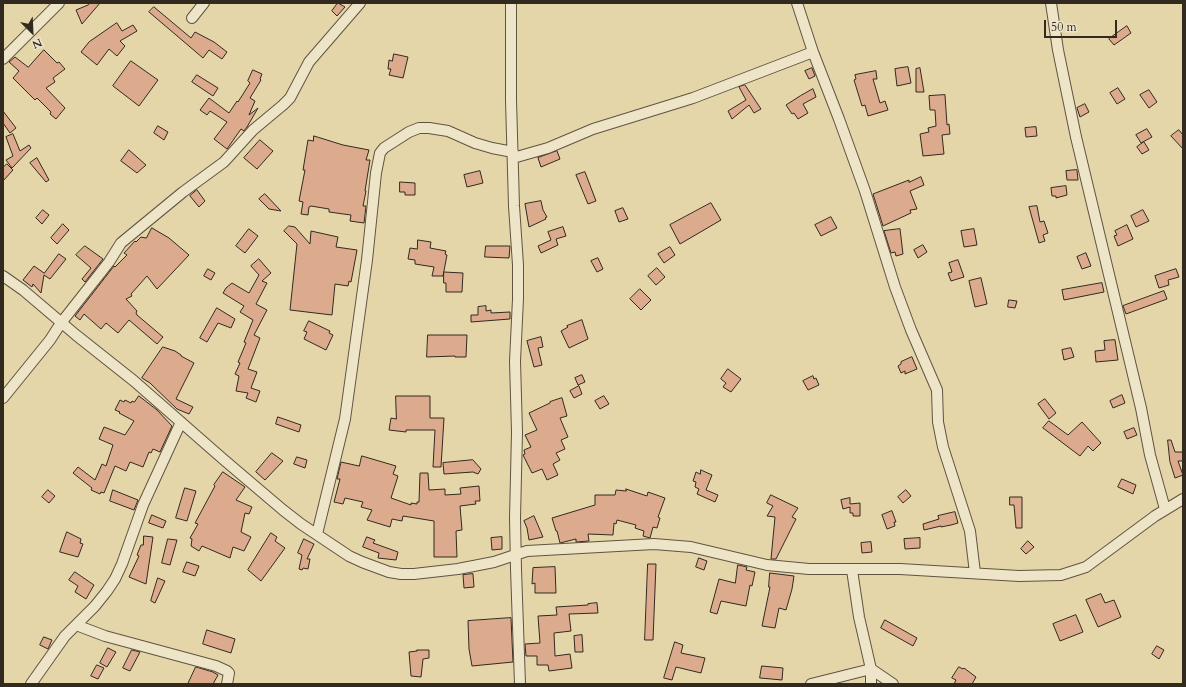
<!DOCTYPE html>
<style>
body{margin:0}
#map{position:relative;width:1186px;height:687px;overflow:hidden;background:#e5d6aa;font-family:Cardo,serif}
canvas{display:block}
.frame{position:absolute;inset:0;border:4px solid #32291f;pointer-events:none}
.north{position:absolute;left:12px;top:12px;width:40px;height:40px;-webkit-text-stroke:3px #eee4c8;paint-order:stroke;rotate:156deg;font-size:11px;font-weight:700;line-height:16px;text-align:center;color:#32291f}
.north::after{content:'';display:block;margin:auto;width:14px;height:18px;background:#32291f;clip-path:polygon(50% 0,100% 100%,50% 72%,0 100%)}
.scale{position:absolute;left:1044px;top:20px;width:73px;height:18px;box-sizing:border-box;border:2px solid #32291f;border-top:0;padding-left:5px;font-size:12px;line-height:14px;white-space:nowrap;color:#32291f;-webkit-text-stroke:3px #eee4c8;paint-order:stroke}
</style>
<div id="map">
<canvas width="1186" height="687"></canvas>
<div class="frame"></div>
<div class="north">N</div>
<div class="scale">50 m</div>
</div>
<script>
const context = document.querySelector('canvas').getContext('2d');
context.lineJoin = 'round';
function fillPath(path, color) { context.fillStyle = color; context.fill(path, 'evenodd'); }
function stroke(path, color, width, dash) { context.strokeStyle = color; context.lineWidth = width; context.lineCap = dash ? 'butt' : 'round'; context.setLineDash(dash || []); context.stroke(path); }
const building = new Path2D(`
 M90 3H100L82 24 76 10 88 5Z
 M338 3 345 7 337 16 332 11Z
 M154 7 191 38 195 32 214 42 227 52 222 59 209 50 203 58 149 12Z
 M117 23 122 31 133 25 137 31 120 41 125 46 117 56 109 49 97 65 81 52 89 42Z
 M1127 26 1131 33 1114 45 1109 39Z
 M44 50 57 63 59 62 65 69 53 78 55 82 46 88 65 108 56 119 50 114 51 112 37 98 35 100 13 78 19 71 9 62 15 57 28 67Z
 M394 54 408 57 403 78 389 75 391 69H388L389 60 392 61Z
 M131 61 158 80 139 106 113 86Z
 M908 67 911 83 897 86 895 69Z
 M812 68 815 76 809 79 805 71Z
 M920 68 924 92H916V69Z
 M253 70 262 74 260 79 261 80 250 98 255 101 249 115 258 108 247 127 244 131 241 129 227 149 214 139 227 122 210 111 207 115 200 110 209 98 229 113 237 101 238 102 250 83 248 81Z
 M876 71 877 79H873L880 103 885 101 888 110 868 116 865 105 862 106 854 80 856 79 855 75Z
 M197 75 218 88 213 96 192 82Z
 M745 85 761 109 754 113 749 105 732 119 728 111 746 100 739 87Z
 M1118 88 1125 99 1117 104 1110 93Z
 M813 89 816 97 803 104 808 113 798 119 794 113 792 114 786 105 800 96Z
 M1149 90 1157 102 1149 108 1140 95Z
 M945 95 947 125 949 124 950 134 942 135 944 154 923 156 920 134 929 132 928 128 936 126 935 110H930L929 96Z
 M1085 104 1089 112 1080 117 1077 108Z
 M3 111 16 128 10 133 3 123Z
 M158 126 168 132 164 140 154 133Z
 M1036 127 1037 136 1026 137 1025 128Z
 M1147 129 1152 137 1141 143 1136 135Z
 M1179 130 1183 135V149L1171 136Z
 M13 134 20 151 29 145 31 148 12 168 6 160 13 156 6 137Z
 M314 136 343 145 369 150 366 160H370L365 191H366L363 206H366L364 223 350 221 351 215 329 212V209L311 206 309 207 308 215 301 214 303 202 299 201 305 170H303L308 140 313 141Z
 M260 140 273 151 257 169 244 158Z
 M1144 142 1149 150 1142 154 1137 147Z
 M129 150 146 165 137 173 121 161Z
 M557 151 560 159 541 167 538 158Z
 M37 158 49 180 46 182 30 163Z
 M7 164 13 170 3 181V168Z
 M1077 170 1078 180H1067L1066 171Z
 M480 171 483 183 467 187 464 175Z
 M585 172 596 201 588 204 576 175Z
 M921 177 924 185 910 191 917 209 910 210 911 213 883 226 873 194 909 180V182Z
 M400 182 415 183V195H405V192H400Z
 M1066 186 1067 195 1056 198V196H1052L1051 188Z
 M197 190 205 201 199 207 190 196Z
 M265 194 281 211 269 209 259 199Z
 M541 201 543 210 547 217 545 218 546 219 529 227 525 204Z
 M711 203 721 220 680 244 670 225Z
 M1037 206 1040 222 1044 221 1048 233 1043 235 1045 241 1039 243 1029 207Z
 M623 208 628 219 619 222 615 211Z
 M43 210 49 215 42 224 36 218Z
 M1143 210 1149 221 1136 227 1131 216Z
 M831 217 837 228 821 236 815 225Z
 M63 224 69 230 57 244 51 238Z
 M1127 225 1133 239 1118 246 1114 236 1117 235 1115 231Z
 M289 226 295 227 310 244 311 231 338 237 336 247 357 250 351 282 349 281 348 286 335 284 332 315 290 310 297 244 284 231Z
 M563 227 566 236 556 239 558 245 541 253 538 246 551 240 548 232Z
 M152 228 169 238 189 255 157 289 147 276 131 294 132 296 126 299 137 311 136 313 137 315 163 337 157 344 129 320 118 333 106 323 101 329 84 314 80 320 75 316 114 266 115 267 127 255 124 253 135 241 136 242 141 237 146 238Z
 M249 229 258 236 245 253 236 246Z
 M900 229 903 254 896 256 895 252 891 253 884 231Z
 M974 229 977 245 964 247 961 231Z
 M418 240 431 242 430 248 446 251 445 254 447 255 443 276H432L434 267 415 264V260L408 259 410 248 417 249Z
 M923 245 927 252 918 258 914 250Z
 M85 246 103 259 85 282 82 279 91 268 76 255Z
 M486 246H510L509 258 485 257Z
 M670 247 675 255 664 263 658 254Z
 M1086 253 1091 266 1082 269 1077 257Z
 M59 254 66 259 50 279 44 275 41 293 33 284 32 287 23 280 34 266 44 273Z
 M598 258 603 269 597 272 591 261Z
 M259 259 271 273 262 281 267 283 256 304 267 310 254 335 260 338 248 369 257 372 251 388 260 391 256 402 246 398 248 393 236 391 239 376 235 374 240 363 238 362 246 343 244 342 253 320 240 312 244 306 223 293 226 288 232 283 249 293 259 275 251 266Z
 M958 260 964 277 951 281 948 273 952 272 949 263Z
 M657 268 665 277 656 285 648 276Z
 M208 269 215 273 211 280 204 276Z
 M1176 269 1179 277 1168 280 1169 285 1159 288 1155 276Z
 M444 272 463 273 462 292H446V283H444Z
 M981 278 987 304 975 307 969 281Z
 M1102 283 1104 292 1064 300 1062 290Z
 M640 289 651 300 641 310 630 299Z
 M1164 291 1167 299 1126 314 1123 306Z
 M1009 300 1017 301 1015 308 1008 307Z
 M486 306V311L491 310V313L510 312V319L471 322V315H478V307Z
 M217 308 235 319 231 328 218 323 207 342 200 338Z
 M582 320 588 339 569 348 561 331 568 327 567 326Z
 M309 321 330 331 329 333 333 335 326 350 304 339 307 332 304 331Z
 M428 335H467L466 357H455V356L427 357Z
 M541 337 543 347 538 348 542 365 534 367 527 341Z
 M1115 340 1118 360 1096 362 1095 351 1105 350 1104 341Z
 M163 347 175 351 181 355V356L194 363 176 399 193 407 189 414 177 409 150 383 142 378Z
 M1071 348 1074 357 1064 360 1062 350Z
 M912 357 917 369 905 374V371L901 373 898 366 901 364V362Z
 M728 369 741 379 731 392 723 387 726 383 721 379Z
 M582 375 585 382 578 385 575 378Z
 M813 376 814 379 816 378 819 385 808 390 803 381Z
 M579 386 582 394 574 398 570 391Z
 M1122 395 1125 403 1113 408 1110 401Z
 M139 396 157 410 172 426 160 452 153 449 151 453 149 452 143 467 130 462 126 471 115 466 104 493 101 492 100 494 91 490 92 488 73 473 78 467 95 480 102 464 106 466 113 445 99 439 104 427 125 435 134 421 119 413 120 412 115 410 120 400 124 402 125 400 131 403 132 401 134 402Z
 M396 396H430V418H444L441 467H433L435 430H406V432L389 430 391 418 396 419Z
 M604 396 609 404 600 409 595 401Z
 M562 398 567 416 560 418 568 437 561 440 565 449 556 453 560 460 553 464 558 475 547 480 542 469 532 473 523 455 525 454 524 450 531 447 525 435 537 430 529 413 550 403V402Z
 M1045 399 1056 413 1049 419 1038 404Z
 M278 417 301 425 299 432 276 424Z
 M1049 421 1068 435 1082 422 1101 443 1093 451 1088 446 1080 456 1043 428Z
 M1134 428 1137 435 1127 439 1124 432Z
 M1168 440H1171L1175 452H1183V461H1178L1183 475 1175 478 1170 462Z
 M272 453 283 461 265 480 256 472Z
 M362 456 396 466 393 474 398 476 391 498 411 505V503L417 504V502H419L420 473H428L429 490 445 489V495L461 494 460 488 479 486 480 501H475L476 504 460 506 462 530 456 531 457 557H434V521L403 516 402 521 392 519 390 527 367 520 372 510 361 507 363 502 345 498 343 504 334 502 340 479H337L341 462 359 466Z
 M297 457 307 460 305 468 294 464Z
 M473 460 481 469 478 474 473 472 444 474 443 463Z
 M701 470 712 475 706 490 718 495 715 502 697 494 699 489 695 487 696 482 693 481 696 472 700 474Z
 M223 472 245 487 236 500 252 507 249 514 245 513 241 532 251 537 244 551 233 547 230 558 202 546 199 551 191 546 192 539 190 538 198 524 195 523 215 486 214 485Z
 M1122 479 1136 485 1133 494 1118 487Z
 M185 488 196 491 187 521 176 518Z
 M626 489 647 496 648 492 665 498 658 517 660 518 657 528 653 527 650 538 643 536 644 531 635 528 636 525 617 520 616 524 614 523 613 535 588 534 589 541 576 542V539L560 543 557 531H556L552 518 595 505V495H615L616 490 626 491Z
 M48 490 55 496 49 503 42 497Z
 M113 490 138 500 134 510 110 501Z
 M906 490 911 496 903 503 898 497Z
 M771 495 798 508 792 517 796 519 776 559H771L775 517 767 516 773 506 767 503Z
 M1010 497H1022V528H1016L1014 505H1010Z
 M850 498V504L860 503V516H853V513H850V507L843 509 841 500Z
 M892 511 896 522H894L895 526 887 529 882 515Z
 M955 512 958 523 951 525 941 527V526L924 530 923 524 939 519 938 516Z
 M152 515 166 521 163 528 149 523Z
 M534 516 543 537 529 540 527 528 524 521Z
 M67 532 81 539 80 543 83 544 78 557 60 552Z
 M271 533 277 537 275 541 285 548 261 581 248 570Z
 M144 536 153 537 146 584 129 577 139 556 137 555 141 545H143Z
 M367 537 375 540 373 543 398 552 396 560 378 558 379 553 363 547Z
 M502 537V549L492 550 491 538Z
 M920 538V548L905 549 904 539Z
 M168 539 177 540 170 565 162 563Z
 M304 539 314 544 307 559H310L308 569 303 568 302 570 299 569 302 555 298 553Z
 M1028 541 1034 547 1026 554 1021 549Z
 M871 542 872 552 862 553 861 543Z
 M699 558 707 561 704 570 696 567Z
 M187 562 199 566 195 576 183 572Z
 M648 564H656L653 640H645Z
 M738 565 747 567 746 570 755 572 752 586 750 585 746 606 721 601 717 614 710 612 719 579 735 583Z
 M555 567 556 593H535V583L532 584 533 568Z
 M75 572 94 585 86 599 75 592 78 586 69 580Z
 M770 573 794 576 792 589 786 610 779 608 775 628 762 626 770 587H769Z
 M473 574 474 587 464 588 463 575Z
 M158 578 165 581 155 603 151 601Z
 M1101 594 1105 603 1114 600 1121 617 1098 627 1086 600Z
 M597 603 598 613 569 614 571 631 554 633 555 656 570 654 572 668 549 671 548 665H537V656H526L525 644 540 643 538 616 557 615 556 607 588 605V604Z
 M1076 615 1083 632 1060 641 1053 624Z
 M511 618 513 662 472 666 469 649 468 621Z
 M885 620 917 638 913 646 881 628Z
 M207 630 235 639 231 653 203 644Z
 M582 635 583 652H575L574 636Z
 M44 637 52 640 48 649 40 645Z
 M675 642 683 645 681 653 705 658 701 673 676 667 672 680 664 678Z
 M1157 646 1164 650 1159 659 1152 654Z
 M108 648 116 652 107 667 100 663Z
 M132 650 140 652 130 671 123 668Z
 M417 650H429V658L423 659 421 677 411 676 409 652 417 651Z
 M97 665 104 668 98 679 91 676Z
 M762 666 783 668 782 680 760 678Z
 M196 667 213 672 218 675 213 684H188Z
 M959 667 963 669 964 668 976 677 972 684H954L956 680 952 678Z`);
const street = new Path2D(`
 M511 3V100L514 206 518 265V299L515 361 517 432 515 518 516 569 520 684
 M797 3 813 52 839 119 865 191 895 287 911 330 937 390 938 422 943 447 970 531 975 573
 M1051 3 1058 50 1076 137 1141 408 1150 455 1165 509
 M192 18 204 3
 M3 59 59 3
 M513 158 548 148 593 129 693 98 813 52
 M3 276 23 290 76 335 134 381 223 459 283 510 301 524 349 556 362 562 389 572 401 574H414L458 569 494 562 527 551 654 544 691 547 767 565 809 569H900L1019 576 1061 575 1086 567 1155 516 1183 499
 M3 398 50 340 61 323 109 262 121 243 183 192 224 162 253 130 283 105 290 98 309 62 360 3
 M317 534 345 419 367 260 376 173 380 153 384 148 409 132 419 128H429L448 131 475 143 492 148 513 152
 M852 570 859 617 871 669V684
 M76 625 105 636 216 666 227 671 229 673 227 684
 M31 684 65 636 95 606 107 591 115 579 122 564 143 505 181 422
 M811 684 871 669 893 684`);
fillPath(building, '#dcaa8c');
stroke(building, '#32291f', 1);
stroke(street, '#5f5442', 12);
stroke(street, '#eee4c8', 10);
</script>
